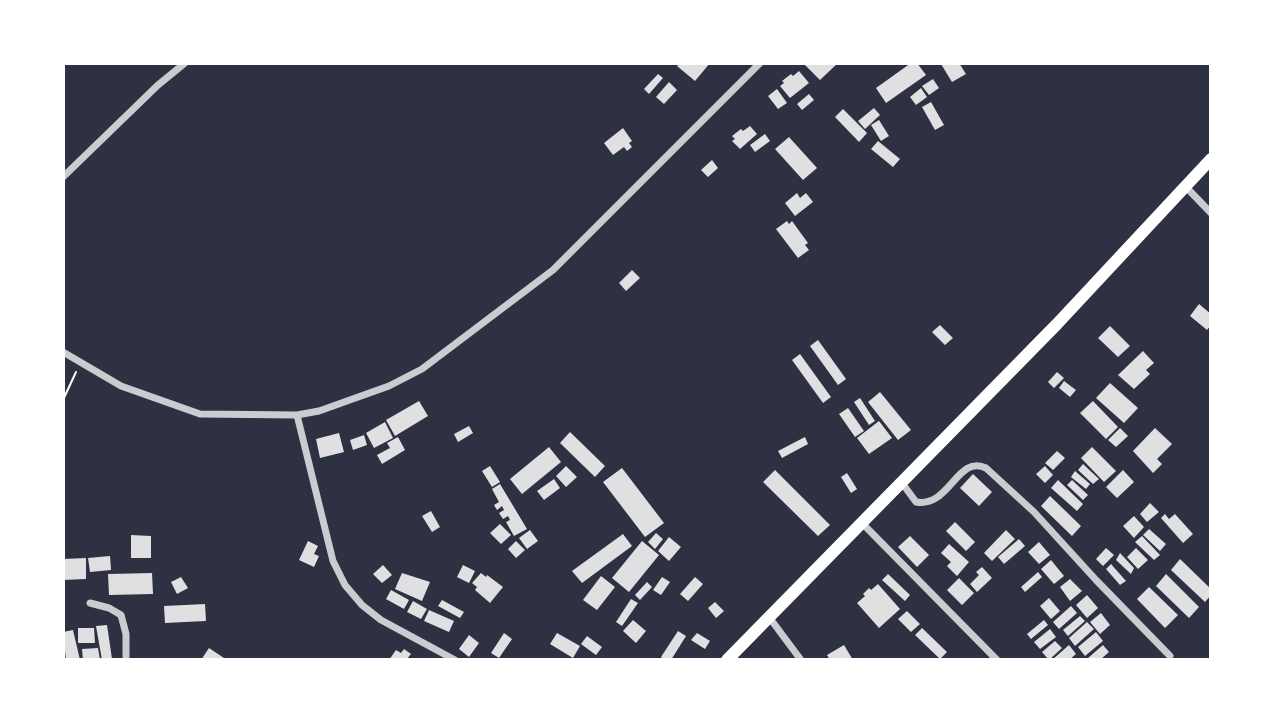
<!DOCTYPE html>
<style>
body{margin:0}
#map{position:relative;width:1274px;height:723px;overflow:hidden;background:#2d3142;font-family:"IBM Plex Sans",sans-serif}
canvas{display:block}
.frame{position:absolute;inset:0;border:65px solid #fff;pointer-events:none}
</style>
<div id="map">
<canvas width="1274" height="723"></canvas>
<div class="frame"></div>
</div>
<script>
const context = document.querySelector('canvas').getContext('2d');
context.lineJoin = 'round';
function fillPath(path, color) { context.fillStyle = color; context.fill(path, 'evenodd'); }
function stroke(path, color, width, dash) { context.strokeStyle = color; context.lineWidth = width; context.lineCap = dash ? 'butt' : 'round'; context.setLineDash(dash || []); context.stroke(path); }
const building = new Path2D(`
 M680 63H710L695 81 677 66Z
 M807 63H838L820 80 805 65Z
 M911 63H917L926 75 886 103 876 88Z
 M943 63H959L966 74 952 82 941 64Z
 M799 71 809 83 790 98 780 86 784 83 782 81 791 74 793 76Z
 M658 74 663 78 649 94 644 89Z
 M933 79 939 88 929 95 922 86Z
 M669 82 677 90 664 104 656 97Z
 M921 88 927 97 916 105 910 97Z
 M777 89 787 103 778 109 768 96Z
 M809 94 814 100 802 110 797 104Z
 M931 102 944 125 935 130 922 107Z
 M874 108 880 115 865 129 858 121Z
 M843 109 867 133 859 142 835 117Z
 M879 120 889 136 881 141 871 125Z
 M750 126 757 134 740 149 732 141 735 139 732 136 741 129 743 131Z
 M623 128 632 141 629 143 632 147 627 151 624 147 613 155 604 143Z
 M765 134 770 141 755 152 750 145Z
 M789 137 817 168 803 180 775 149Z
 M878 141 900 159 893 167 871 149Z
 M712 160 718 168 708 177 701 170Z
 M797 193 800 198 806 193 813 202 795 216 785 203Z
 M787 221 789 224 792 221 808 243 805 245 809 250 798 258 776 229Z
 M632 270 640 278 626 291 619 283Z
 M1199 304 1211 314V325L1207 330 1190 316Z
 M940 325 953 338 945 345 932 332Z
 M1110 326 1130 346 1118 357 1098 338Z
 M818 340 846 379 838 385 810 346Z
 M1143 351 1154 363 1146 370 1150 374 1134 389 1118 375Z
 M800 354 831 397 823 403 792 360Z
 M1057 372 1064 378 1054 388 1048 382Z
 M1064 381 1076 390 1070 397 1059 388Z
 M1110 383 1138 408 1124 423 1096 398Z
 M880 392 911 430 898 440 868 402Z
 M860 398 875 421 869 425 854 402Z
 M419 401 428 416 395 436 386 420Z
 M1093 401 1118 427 1106 439 1080 413Z
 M848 408 864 431 855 437 839 414Z
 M879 421 892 438 869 454 857 438Z
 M385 422 393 438 374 448 366 433Z
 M469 426 473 433 458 442 454 434Z
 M1120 428 1128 436 1116 447 1108 440Z
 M1155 428 1172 444 1157 459 1162 464 1153 473 1133 451Z
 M570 432 605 466 595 477 560 443Z
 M339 433 344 452 320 458 316 439Z
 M364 435 367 445 353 450 350 440Z
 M398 437 405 450 382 464 377 455 390 448 387 443Z
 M805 437 808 444 782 458 778 451Z
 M549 447 561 462 522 494 510 479Z
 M1092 447 1116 471 1104 482 1081 458Z
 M1057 451 1065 458 1053 470 1045 463Z
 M1083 464 1099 479 1093 484 1078 470Z
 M490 466 500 482 492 487 482 471Z
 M566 466 577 477 566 487 556 476Z
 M1045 466 1053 475 1045 483 1036 474Z
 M622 468 664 523 645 537 603 482Z
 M775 470 830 525 818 536 763 482Z
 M1123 470 1134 482 1117 498 1106 487Z
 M1075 471 1090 484 1086 489 1071 477Z
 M847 473 857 489 851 493 841 477Z
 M973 474 992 492 979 506 960 488Z
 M554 479 560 488 544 500 537 491Z
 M1058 480 1083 504 1077 511 1051 488Z
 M1072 480 1088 495 1083 500 1067 485Z
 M500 484 527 529 514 536 506 522 510 520 508 516 503 519 499 513 504 510 502 506 497 510 494 505 499 502 492 489Z
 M1050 496 1081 526 1072 536 1041 506Z
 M1150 503 1159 512 1147 522 1140 514Z
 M431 511 440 527 432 532 422 516Z
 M1165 514 1169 519 1175 514 1193 534 1183 543 1161 518Z
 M1134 516 1144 527 1134 538 1123 526Z
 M955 522 975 542 966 551 946 531Z
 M500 524 511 535 501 544 490 533Z
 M1149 529 1166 544 1160 551 1143 535Z
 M530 530 538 541 527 549 519 538Z
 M1006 530 1015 539 992 561 984 553Z
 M656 533 663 539 655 549 648 542Z
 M623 534 632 546 582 583 572 571Z
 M131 535 151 536V558H131Z
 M910 536 929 555 917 567 898 547Z
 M1142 536 1160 555 1154 560 1135 542Z
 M669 537 681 547 669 561 658 551Z
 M1019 539 1025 546 1004 564 998 557Z
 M308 541 318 546 314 554 319 556 314 567 299 560Z
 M516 541 525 550 516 558 508 549Z
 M642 541 659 555 629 592 612 578Z
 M1039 542 1050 555 1039 564 1028 552Z
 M949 544 969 562 957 576 947 566 951 562 941 553Z
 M1106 548 1114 555 1103 566 1096 559Z
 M1136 548 1148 560 1138 569 1127 557Z
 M1120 553 1134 568 1131 574 1116 560Z
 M110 556 111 570 90 572 88 558Z
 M86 558V579L63 580V559Z
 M1180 559 1211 589V595L1205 602 1171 570Z
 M1051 560 1064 576 1054 584 1041 569Z
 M1111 564 1126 581 1120 585 1106 569Z
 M383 565 392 575 382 583 373 574Z
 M463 565 475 571 469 583 457 577Z
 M982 567 992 578 977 592 970 584 979 575 976 572Z
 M1038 572 1042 577 1025 592 1021 587Z
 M152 573 153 594 109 595 108 574Z
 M402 573 430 582 422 601 395 589Z
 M481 573 486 577 487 575 503 587 490 603 475 590 477 587 472 583Z
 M888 574 910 595 905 601 882 580Z
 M1166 574 1199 607 1189 618 1156 586Z
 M601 576 615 587 597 610 583 600Z
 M181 577 188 588 177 594 171 582Z
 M662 577 670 582 661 595 653 590Z
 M695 577 703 584 688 601 680 594Z
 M959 578 974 593 962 605 947 590Z
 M1070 579 1082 591 1070 601 1060 587Z
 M647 582 652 587 640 600 635 595Z
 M878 584 900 609 879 628 857 603 865 596 863 594 869 588 871 590Z
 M1149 587 1178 615 1165 628 1137 599Z
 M391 590 409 600 404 609 386 599Z
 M1087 595 1098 608 1087 618 1076 605Z
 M1049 598 1060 611 1051 619 1040 606Z
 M631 599 638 603 622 626 616 622Z
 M442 600 464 612 460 618 438 606Z
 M413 601 427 609 421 619 407 612Z
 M715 602 724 611 716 618 708 608Z
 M205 604 206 621 165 623 164 606Z
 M1071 606 1077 613 1059 629 1053 622Z
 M429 610 454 621 449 632 424 621Z
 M907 611 920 624 911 632 898 619Z
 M1101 613 1110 625 1100 634 1090 622Z
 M1080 616 1085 621 1068 636 1063 630Z
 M633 620 646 631 636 643 623 631Z
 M1044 620 1048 625 1031 639 1027 634Z
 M1087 622 1094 629 1075 646 1069 638Z
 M107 625 112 659 102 660 96 626Z
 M78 628H94L95 643H78Z
 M922 628 947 652 940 659 915 635Z
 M1050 629 1056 637 1040 649 1034 642Z
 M73 630 80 660H66L63 632Z
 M678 631 686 636 671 660H665L661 657Z
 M1096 632 1103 641 1085 656 1078 647Z
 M504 633 512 639 499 658 491 653Z
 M557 633 580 646 573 658 550 644Z
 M697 633 710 641 705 649 691 640Z
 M469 635 479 643 469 657 459 649Z
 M587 636 602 647 596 655 581 644Z
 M1055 641 1062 648 1049 660 1042 652Z
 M844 645 853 660H830L827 655Z
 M1069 645 1076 654 1069 660H1052Z
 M1103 645 1109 652 1100 660H1089L1088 658Z
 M98 648 100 660H83L82 649Z
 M209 648 227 660H201Z
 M404 649 411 654 406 660H389L396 650 401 653Z`);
const path = new Path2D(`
 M63 400 76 372`);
const minor = new Path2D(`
 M63 177 158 85 185 63
 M1185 186 1211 213
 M63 352 121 386 200 414 297 415 319 411 389 386 422 369 553 270 760 63
 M297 415 333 561 345 585 362 605 381 620 455 660
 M902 483 916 502C950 508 957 454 986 468L1034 512 1096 580 1170 656
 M861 522 997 660
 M90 603 109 608 121 615 126 634V660
 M769 617 801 660`);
const trunk = new Path2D(`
 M727 660 1057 324 1211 159`);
fillPath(building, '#e0e0e3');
stroke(path, '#fff', 2);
stroke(minor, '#caccd0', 7);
stroke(trunk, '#fff', 12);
</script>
